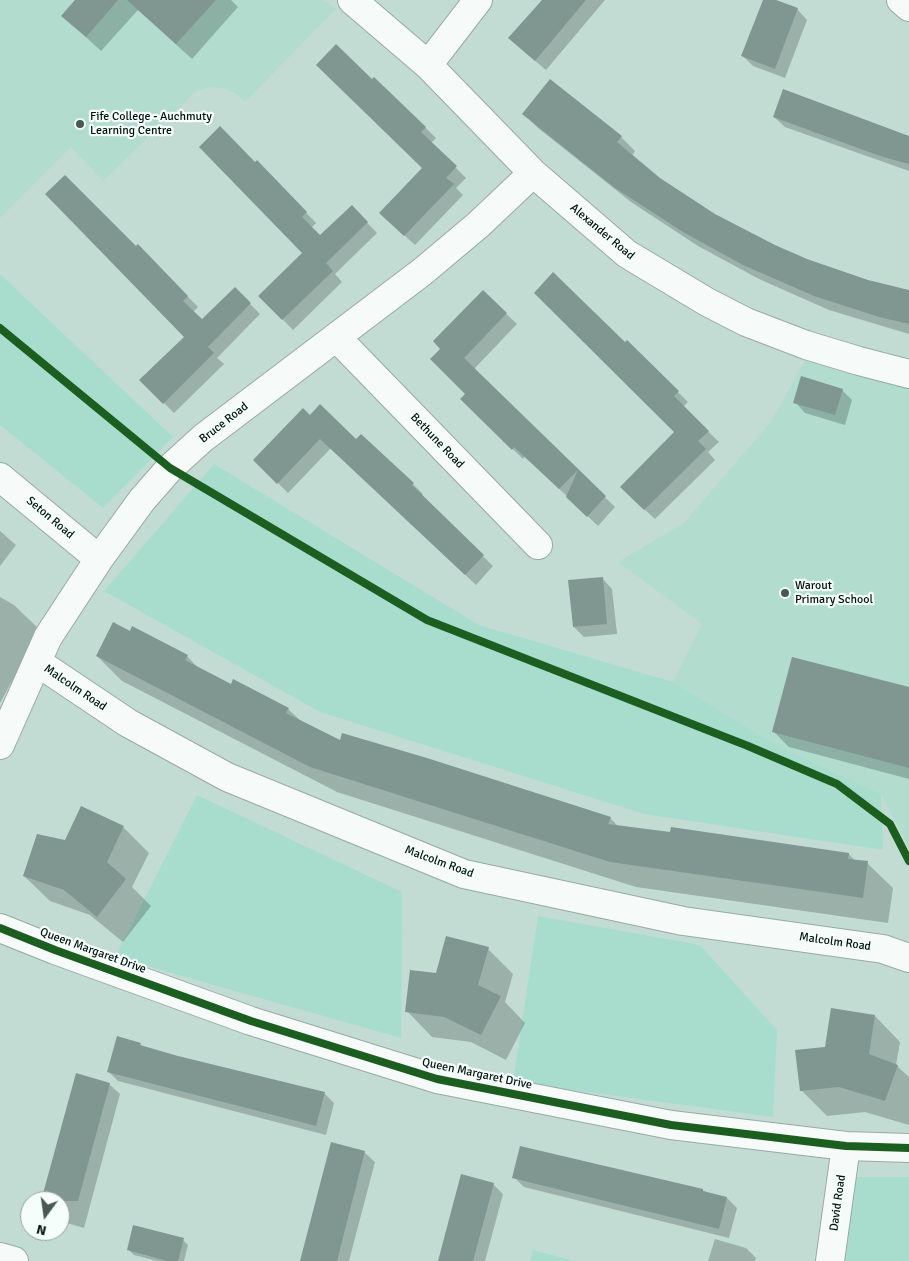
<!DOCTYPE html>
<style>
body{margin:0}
#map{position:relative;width:909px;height:1261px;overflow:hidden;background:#c2dcd4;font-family:Signika,sans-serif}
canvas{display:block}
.north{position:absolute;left:20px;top:1191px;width:50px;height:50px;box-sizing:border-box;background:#f5fefb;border:1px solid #94a09d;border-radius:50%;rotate:194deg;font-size:14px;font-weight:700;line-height:20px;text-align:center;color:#03130f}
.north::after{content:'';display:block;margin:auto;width:18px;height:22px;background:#465954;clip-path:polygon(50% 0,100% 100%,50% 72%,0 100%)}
</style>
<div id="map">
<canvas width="909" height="1261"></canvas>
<div class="north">N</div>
</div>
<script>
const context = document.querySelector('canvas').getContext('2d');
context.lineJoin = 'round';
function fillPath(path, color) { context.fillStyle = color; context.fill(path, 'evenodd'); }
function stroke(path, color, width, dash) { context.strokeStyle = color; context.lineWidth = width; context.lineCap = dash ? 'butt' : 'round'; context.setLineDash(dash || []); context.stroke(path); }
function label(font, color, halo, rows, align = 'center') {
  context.font = font + ' Signika,sans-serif'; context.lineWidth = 4.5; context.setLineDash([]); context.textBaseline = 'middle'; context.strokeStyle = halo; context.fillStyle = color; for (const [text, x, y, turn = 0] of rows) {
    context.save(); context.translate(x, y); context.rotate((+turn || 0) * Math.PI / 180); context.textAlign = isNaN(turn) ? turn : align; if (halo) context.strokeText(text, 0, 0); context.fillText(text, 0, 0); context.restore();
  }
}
const built = new Path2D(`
 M0 0H323L336 9 245 102 237 94 224 88 211 87 196 91 103 181 71 147 0 218Z
 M806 359 909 388V847L881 794 776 745 673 682 702 624 618 562 684 523 770 423Z`);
const green = new Path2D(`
 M0 274 173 437 103 508 0 425Z
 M214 464 479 625 673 682 776 745 881 794 883 850 644 814 320 712 104 591Z
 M197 795 402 892 401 1038 115 957Z
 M538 916 700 945 777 1030 773 1117 513 1082Z
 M841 1177H909V1261H830Z
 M533 1250 575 1261H530Z`);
const shadow = new Path2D(`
 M77 0H231L238 7 192 59 138 10 101 51 63 16Z
 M542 0H605L546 70 520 48Z
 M764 0H772L797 9 807 20 785 78 753 66 743 56Z
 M374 78 436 138 431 143 466 178 456 188 463 195 415 245 391 223 424 168 372 81Z
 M524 114 621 137 635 151 632 156 659 179 685 197 745 232 806 260 868 281 909 291V334L829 310 759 279 698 246 631 202 538 128Z
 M774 117 909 136V171L785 127Z
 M257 162 316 223 311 228 320 237 352 207 377 233 335 274 342 282 293 330 260 296 304 253 255 164Z
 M138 246 198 307 193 312 202 321 235 289 260 314 217 358 224 364 174 413 141 380 185 337 136 247Z
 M483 292 517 324 474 369 615 507 598 526 525 456 523 459 462 399 467 394 442 349Z
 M627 342 688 402 683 407 719 442 708 452 715 460 655 519 632 498 676 432Z
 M842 390 852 400 845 425 805 413 795 402Z
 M310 417 413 484 423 494 421 496 493 566 476 585 331 448 288 493 255 460Z
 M0 531 16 545 0 566Z
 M602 578 612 589 617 634 584 637 574 627Z
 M0 597 14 605 40 630 0 703Z
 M97 656H187L200 670 231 685 288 709 302 722 340 742 610 818 619 827 849 854 855 861 867 863 893 888 888 923 636 887 337 792 122 681Z
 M909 688V779L789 747 774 732Z
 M123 827 149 853 132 887 151 906 123 942 90 915 50 901 24 876 66 842Z
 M488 949 513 974 505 1002 525 1023 506 1060 471 1042 432 1037 407 1011 437 974Z
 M875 1016 900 1042 896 1065 909 1077V1125L865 1112 827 1116 801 1090 826 1048Z
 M140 1044 144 1048 324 1093 334 1103 326 1135 118 1081 109 1072Z
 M109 1084 120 1094 84 1228 60 1221V1201H42Z
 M364 1152 375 1162 349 1261H301Z
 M514 1177 703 1190 706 1193 727 1198 737 1208 729 1238 524 1187Z
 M493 1184 503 1194 485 1261H440Z
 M715 1239 746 1248 756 1258 755 1261H708Z
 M183 1240 188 1245 184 1261H157L134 1255 129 1250Z`);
const building = new Path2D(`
 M75 0H118L86 37 61 16Z
 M127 0H216L176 44Z
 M542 0H586L535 61 508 38Z
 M763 0H776L798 8 775 69 741 56Z
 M336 44 372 79 374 77 426 127 421 132 457 166 446 178 454 184 404 236 379 213 422 168 316 65Z
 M550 79 622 136 617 142 660 178 715 214 775 245 807 259 868 280 909 290V324L879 317 814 296 743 265 683 232 615 188 522 114Z
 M783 89 909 136V164L880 156 773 117Z
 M220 126 255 162 257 160 307 212 302 217 320 235 352 205 368 222 326 263 333 271 282 320 258 296 302 253 199 147Z
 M65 175 136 246 138 244 188 296 183 301 202 319 235 287 251 303 208 347 214 353 163 404 139 380 184 337 45 194Z
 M553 272 625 342 627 340 679 391 674 396 709 431 698 441 706 449 644 510 620 487 674 432 534 293Z
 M483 290 507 313 464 358 606 496 587 517 566 497 578 470 559 489 514 447 512 450 460 399 465 394 430 359 440 349 433 341Z
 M801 376 843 389 835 415 793 403Z
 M320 404 356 439 361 434 414 483 412 485 484 555 465 575 320 439 277 484 253 460 303 408 310 415Z
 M603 577 607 624 573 627 568 580Z
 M113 622 130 631 132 626 188 655 185 660 231 684 233 679 289 708 286 713 340 740 342 733 427 758 611 817 608 824 670 832 671 827 849 853 848 859 868 861 863 898 610 862 310 767 96 656Z
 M792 657 909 687V768L772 732Z
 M81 806 124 826 107 862 126 879 97 917 64 890 23 876 37 834 65 840Z
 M446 936 489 947 478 985 501 996 481 1035 444 1017 405 1012 410 970 436 973Z
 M831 1008 875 1015 869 1054 898 1065 885 1101 839 1087 800 1091 795 1050 825 1047Z
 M117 1036 141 1043 140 1045 178 1056 325 1092 316 1126 107 1072Z
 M76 1073 110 1083 78 1201H41Z
 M331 1142 365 1151 337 1261H300Z
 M520 1146 703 1189V1191L727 1197 719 1229 512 1178Z
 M461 1174 494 1183 473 1261H438Z
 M133 1225 184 1238 178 1261H167L127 1250Z`);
const street = new Path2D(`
 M352 0 428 65 533 173 627 254 707 302 746 322 806 345 859 361 909 374
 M901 0 909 7
 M428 65 478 0
 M336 337 538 545
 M0 477 99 559
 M37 662 128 723 227 777 464 874 683 921 883 949 909 958
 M0 745 48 637 99 559 142 500 170 468 203 438 422 272 478 225 533 173
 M0 928 55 950 251 1021 437 1079 671 1125 846 1146 909 1148
 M0 1257 14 1261
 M830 1261 846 1146`);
const cycleway = new Path2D(`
 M0 328 170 468 427 620 748 746 837 784 890 824 909 861
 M0 928 55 950 251 1021 437 1079 671 1125 846 1146 909 1148`);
const markers = [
 [80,124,5,"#465954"],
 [785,593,5,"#465954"]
];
const poiNames = [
 ["Fife College - Auchmuty",90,117],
 ["Learning Centre",90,131],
 ["Warout",795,586],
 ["Primary School",795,600]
];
const streetNames = [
 ["Alexander Road",602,232,40],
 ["Bruce Road",224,423,-38],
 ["Bethune Road",437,441,46],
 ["Seton Road",50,518,40],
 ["Malcolm Road",75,688,34],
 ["Malcolm Road",439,862,20],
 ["Malcolm Road",835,942,8],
 ["Queen Margaret Drive",93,951,20],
 ["Queen Margaret Drive",477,1074,12],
 ["David Road",838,1203,-82]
];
fillPath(built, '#b1dcce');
fillPath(green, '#a8ddcd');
fillPath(shadow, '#0003');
fillPath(building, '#809691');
stroke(street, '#97aaa4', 30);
stroke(street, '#f6faf9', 28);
stroke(cycleway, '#1b5e20', 8);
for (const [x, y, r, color] of markers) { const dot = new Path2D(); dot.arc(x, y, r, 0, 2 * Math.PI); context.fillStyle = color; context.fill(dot); stroke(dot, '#f5fefb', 2); }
label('12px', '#03130f', '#f5fefb', poiNames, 'left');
label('12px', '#03130f', '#f5fefb', streetNames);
</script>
